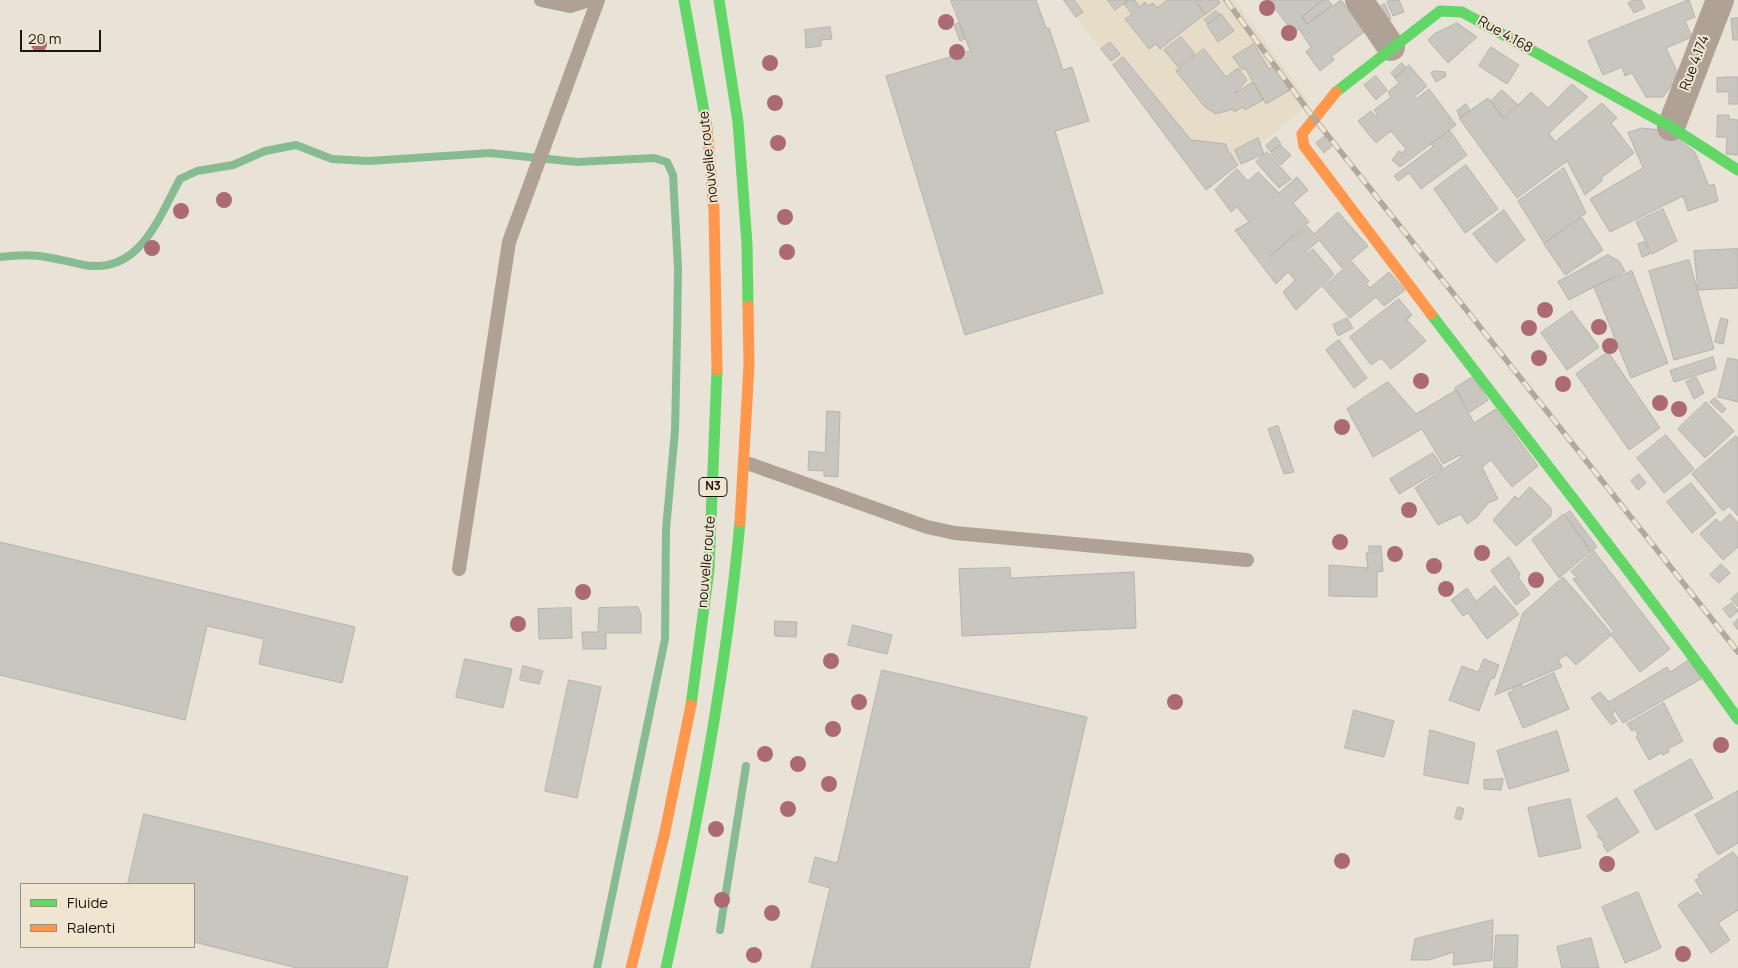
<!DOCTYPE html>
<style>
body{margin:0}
#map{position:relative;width:1738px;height:968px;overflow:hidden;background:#e8e2d7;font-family:Manrope,sans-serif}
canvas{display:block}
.legend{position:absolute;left:20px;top:883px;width:175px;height:65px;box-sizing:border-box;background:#efe5d0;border:1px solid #9a9383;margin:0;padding:6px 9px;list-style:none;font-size:15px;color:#1b1710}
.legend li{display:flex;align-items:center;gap:10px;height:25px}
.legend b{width:25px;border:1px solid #9a9383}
.scale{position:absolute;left:20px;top:30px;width:81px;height:22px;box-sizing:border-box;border:2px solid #1b1710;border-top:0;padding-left:6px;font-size:15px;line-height:18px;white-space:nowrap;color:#1b1710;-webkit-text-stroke:4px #efe5d0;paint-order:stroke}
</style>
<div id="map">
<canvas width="1738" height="968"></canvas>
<ul class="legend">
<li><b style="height:6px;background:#63d668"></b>Fluide</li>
<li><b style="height:6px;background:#ff974d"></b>Ralenti</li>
</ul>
<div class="scale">20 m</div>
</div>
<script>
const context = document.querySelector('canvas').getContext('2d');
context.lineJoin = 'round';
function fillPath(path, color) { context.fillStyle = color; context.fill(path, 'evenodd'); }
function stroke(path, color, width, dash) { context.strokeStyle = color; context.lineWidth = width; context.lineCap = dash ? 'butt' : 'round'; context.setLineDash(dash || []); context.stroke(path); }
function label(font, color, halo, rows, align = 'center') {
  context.font = font + ' Manrope,sans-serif'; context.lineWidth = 4; context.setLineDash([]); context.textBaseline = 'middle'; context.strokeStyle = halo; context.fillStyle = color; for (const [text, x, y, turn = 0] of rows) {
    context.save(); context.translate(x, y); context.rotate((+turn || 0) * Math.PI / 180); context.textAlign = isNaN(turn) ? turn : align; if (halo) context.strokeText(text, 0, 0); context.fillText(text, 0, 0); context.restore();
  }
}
const built = new Path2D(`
 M1064 0H1235L1310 103 1206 190Z`);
const stream = new Path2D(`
 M182 178 197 171 233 165 265 151 296 145 332 159 369 161 490 153 577 162 654 158 667 162 673 175 678 268 677 339 675 431 666 529 665 639 597 968
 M0 257C36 252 51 258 84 265 140 275 159 217 180 179
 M720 930 746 766`);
const building = new Path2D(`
 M951 0H1036L1046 28H1049L1063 70 1072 67 1089 121 1055 131 1103 293 965 335 886 76 970 51Z
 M1064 0H1074L1083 12 1076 17Z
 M1108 0H1128L1115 10Z
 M1130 0H1135L1139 7 1145 2 1148 6 1153 3 1157 8 1167 0H1194L1205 14 1160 49 1156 44 1149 49 1125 19 1132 14 1124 4Z
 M1196 0H1218L1220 3 1206 14Z
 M1269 0H1323L1302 17 1307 24 1341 0 1364 32 1332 56 1334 60 1320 71 1306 52 1311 47 1299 29 1294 33Z
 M1323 0H1328L1332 5 1307 24 1302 17Z
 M1393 0H1399L1404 12 1393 16 1387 2Z
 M1634 0H1641L1645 8 1634 13 1628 3Z
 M1689 0 1695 17 1685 21 1692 37 1666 48 1679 76 1663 97H1646L1632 73 1625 76 1622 67 1603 75 1588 41Z
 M1385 4 1391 19 1383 22 1377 7Z
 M1216 11 1220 15 1208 24 1204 20Z
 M1221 14 1234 31 1218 42 1207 25Z
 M1738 18V40H1733L1731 19Z
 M959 23 965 39 960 41 954 25Z
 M1457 23 1477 37 1448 63 1428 40 1434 34Z
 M830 27 832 39 821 40V46L806 48 805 30Z
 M1181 37 1195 54 1178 67 1164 50Z
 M1110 42 1120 54 1111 61 1101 49Z
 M1254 44 1269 69 1275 66 1290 90 1266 104 1245 68 1242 70 1233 57Z
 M1491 47 1519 65 1507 84 1479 66Z
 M1204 49 1226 77 1238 68 1247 80 1235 93 1253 82 1263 100 1245 110 1243 107 1234 112 1233 109 1216 114 1205 107 1176 71Z
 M1123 57 1191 140 1226 144 1227 149 1238 165 1206 190 1113 65Z
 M1402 63 1406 68 1395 78 1391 73Z
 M1409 65 1427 86 1414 97 1416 99 1429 89 1456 125 1400 167 1392 160 1399 151 1402 153 1406 149 1391 131 1376 143 1358 121 1371 111 1375 116 1377 114 1374 110 1391 97 1388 92 1399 83 1395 78Z
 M1435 71 1445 72 1446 76 1436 82 1431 73Z
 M1376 76 1387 90 1376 100 1364 85Z
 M1728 77H1738V104H1729V92H1717V78Z
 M1572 84 1588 97 1549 133 1555 142 1602 103 1617 118 1611 123 1634 153 1601 178 1603 180 1585 195 1567 161 1517 198 1459 118 1488 98 1504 119 1531 92 1548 108Z
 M1502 90 1518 105 1504 119 1491 101Z
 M1466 104 1470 111 1460 117 1457 111Z
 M1718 115H1729V119L1738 120V155L1726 154 1727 137H1717Z
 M1642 128 1668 131 1695 152 1709 186 1714 184 1718 201 1688 211 1683 196 1610 232 1590 199 1643 168 1628 133Z
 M1450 131 1467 155 1421 189 1409 173 1398 181 1394 176 1433 147 1431 144Z
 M1327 135 1335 143 1324 153 1316 143Z
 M1276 137 1281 144 1271 152 1266 146Z
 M1258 138 1264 154 1241 164 1235 150Z
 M1280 145 1291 155 1281 165 1271 154Z
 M1267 152 1291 179 1279 188 1256 162Z
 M1466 165 1498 209 1465 233 1434 189Z
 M1564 168 1586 213 1544 243 1518 201Z
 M1237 169 1248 181 1258 172 1279 193 1297 177 1308 190 1293 203 1309 222 1269 257 1307 226 1314 234 1338 212 1368 246 1342 268 1319 240 1306 252 1307 254 1313 249 1334 274 1296 310 1283 292 1295 280 1288 272 1276 284 1235 230 1249 222 1237 207 1231 212 1215 190Z
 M1663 209 1677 241 1652 254 1636 222Z
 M1504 210 1525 240 1496 263 1473 234Z
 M1582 218 1603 250 1565 275 1544 244Z
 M1645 242 1650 254 1642 257 1638 244Z
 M1738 249V288L1698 290 1694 251Z
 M1608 255 1619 261 1625 271 1569 300 1558 282Z
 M1689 260 1714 349 1674 360 1649 271Z
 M1352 262 1369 281 1366 284 1370 288 1389 272 1405 290 1384 306 1376 297 1350 318 1323 287Z
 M1632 271 1668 363 1631 378 1594 287Z
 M1399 299 1412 315 1407 320 1426 341 1391 369 1381 358 1371 365 1350 337Z
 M1572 311 1599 347 1567 370 1541 333Z
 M1347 318 1353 328 1338 336 1333 325Z
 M1721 318 1728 320 1723 344 1715 342Z
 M1339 340 1367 378 1354 388 1326 350Z
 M1608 352 1660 428 1629 450 1576 374Z
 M1713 357 1716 369 1674 382 1670 371Z
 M1728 358 1738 360V402L1718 397Z
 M1473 377 1488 400 1470 412 1455 388Z
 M1696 377 1704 393 1694 399 1686 382Z
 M1388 382 1416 414 1456 390 1474 423 1496 409 1538 466 1512 487 1491 460 1482 467 1498 499 1488 503 1477 517 1467 524 1461 514 1438 525 1415 488 1462 457 1460 455 1443 464 1422 429 1373 457 1347 409Z
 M1715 398 1726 409 1722 413 1710 402Z
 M1706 402 1734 431 1705 458 1678 429Z
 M827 411 840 412 838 477 824 476V471L808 470 809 451 825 453Z
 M1278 426 1294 472 1284 474 1268 429Z
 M1666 435 1694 469 1664 493 1637 458Z
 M1736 436 1738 439V516L1729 506 1723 511 1692 474Z
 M1433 453 1443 468 1399 494 1390 479Z
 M1639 474 1646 483 1638 490 1631 481Z
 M1691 483 1716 513 1692 533 1667 502Z
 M1530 487 1551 508V516L1516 546 1493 520 1515 496 1518 499Z
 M1570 511 1597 547 1591 551 1565 515Z
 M1564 514 1591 551 1559 578 1532 540Z
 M1730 514 1738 523V547L1723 560 1700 534 1716 519 1720 523Z
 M0 542 355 627 342 683 259 664 264 639 207 626 185 720 0 675Z
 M1369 546H1381L1383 571 1377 572V597L1329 596V565L1368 568 1366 553H1369Z
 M1594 551 1670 649 1640 672 1611 635 1576 665 1566 655 1558 660 1562 667 1495 695 1523 613 1563 577 1612 634 1614 632 1573 579 1577 577 1571 572Z
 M1509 557 1520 574 1518 577 1530 594 1516 605 1491 571Z
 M1721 564 1730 573 1719 583 1710 575Z
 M1010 568 1011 578 1134 572 1136 628 962 636 959 569Z
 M1495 586 1519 614 1487 639 1468 613 1463 616 1451 600 1467 588 1476 601Z
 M1738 593V607L1731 599Z
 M1732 603 1738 611 1730 618 1723 609Z
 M638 607 641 614V633H606V649H583L582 632H598L599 608Z
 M571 608 572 638 539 639 538 609Z
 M1738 619V630L1733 624Z
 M775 621 797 622 796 637 775 636Z
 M853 625 892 635 887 654 848 645Z
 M465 659 512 669 503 708 456 697Z
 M1484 659 1499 665 1494 679 1491 678 1479 711 1449 700 1462 666 1478 672Z
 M1689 660 1701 679 1623 723 1615 711 1612 714 1617 721 1611 725 1591 698 1600 692 1609 702 1667 667 1670 672Z
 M523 666 543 671 539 684 520 680Z
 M882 670 1087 717 1029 968H811L830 888 809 882 815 857 837 863Z
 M1554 673 1569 709 1523 728 1508 693 1514 690 1512 687 1521 684 1522 687Z
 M569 680 601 687 577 798 545 791Z
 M1664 703 1683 741 1668 749 1669 752 1663 755 1661 753 1649 760 1636 737 1638 735 1635 729 1632 731 1627 724Z
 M1354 710 1394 721 1384 757 1345 748Z
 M1430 730 1475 743 1468 784 1424 775Z
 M1557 731 1569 771 1509 789 1497 751Z
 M1691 759 1713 798 1656 830 1634 791Z
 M1503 779 1501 790 1484 789V780Z
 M1738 791V843L1718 855 1695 815Z
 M1617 798 1639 832 1607 852 1603 845 1605 844 1597 836 1599 834 1587 816Z
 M1570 799 1581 848 1539 857 1528 808Z
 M1458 807 1464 809 1461 820 1455 818Z
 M144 814 408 877 387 968H297L194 942V884H128Z
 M1733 852 1738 858V910L1718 923 1730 940 1711 953 1678 905 1698 892 1700 896 1703 894 1695 880 1700 877 1698 875Z
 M1638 892 1661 948 1625 963 1602 907Z
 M1493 920 1492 960 1453 965 1454 952 1429 960H1411L1415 939Z
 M1496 935H1518L1517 968H1494Z
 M1591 938 1599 968H1562L1557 947Z`);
const lane = new Path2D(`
 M541 0 570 6 589 0
 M747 463 927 527 955 533 1247 560
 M459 569 509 242 598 0`);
const street = new Path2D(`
 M1359 0 1391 47
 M1671 127 1720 0`);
const fast = new Path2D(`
 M684 0 707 128
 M719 0 738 122 747 244 748 306
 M1336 92 1440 11 1462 12 1671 127 1738 170
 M1431 314C1534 449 1639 581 1738 719
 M691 705 709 570 717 370
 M666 968C698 820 726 673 740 522`);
const slow = new Path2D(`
 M1336 92 1302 134 1304 146 1431 314
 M707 128 714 210 717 370
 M740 522 749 365 748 306
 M631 968 664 836 691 705`);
const rail = new Path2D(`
 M1226 0 1310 113 1738 652`);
const trees = [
 [1267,8],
 [946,22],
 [1289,33],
 [39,44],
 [957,52],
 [770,63],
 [775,103],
 [778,143],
 [224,200],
 [181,211],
 [785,217],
 [152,248],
 [787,252],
 [1545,310],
 [1599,327],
 [1529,328],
 [1610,346],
 [1539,358],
 [1421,381],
 [1563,384],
 [1660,403],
 [1679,409],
 [1342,427],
 [1409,510],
 [1340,542],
 [1482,553],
 [1395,554],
 [1434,566],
 [1536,580],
 [1446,589],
 [583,592],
 [518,624],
 [831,661],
 [859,702],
 [1175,702],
 [833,729],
 [1721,745],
 [765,754],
 [798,764],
 [829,784],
 [788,809],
 [716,829],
 [1342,861],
 [1607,864],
 [722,900],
 [772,913],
 [1683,954],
 [754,955]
];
const shields = [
 [713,487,28]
];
const shieldNames = [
 ["N3",713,487]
];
const streetNames = [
 ["Rue 4.168",1505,35,29],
 ["Rue 4.174",1695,63,-69],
 ["nouvelle route",709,157,-96],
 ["nouvelle route",707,562,-85]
];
fillPath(built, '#e7dcc8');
stroke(stream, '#87bc92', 8);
fillPath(building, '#c8c6be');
stroke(building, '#b5b3aa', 1);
stroke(lane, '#afa196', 14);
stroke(street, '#afa196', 28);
stroke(fast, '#63d668', 11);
stroke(slow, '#ff974d', 11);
stroke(rail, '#b1a8a0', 5.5);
stroke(rail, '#efe5d0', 4, [11]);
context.fillStyle = '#ac6b73';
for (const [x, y] of trees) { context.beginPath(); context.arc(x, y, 8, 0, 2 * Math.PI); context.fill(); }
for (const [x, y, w] of shields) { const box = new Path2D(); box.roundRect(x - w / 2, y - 9.5, w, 19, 4); context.fillStyle = '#efe5d0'; context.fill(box); stroke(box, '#1b1710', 1); }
label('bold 12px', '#1b1710', null, shieldNames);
label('14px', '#1b1710', '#efe5d0', streetNames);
</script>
